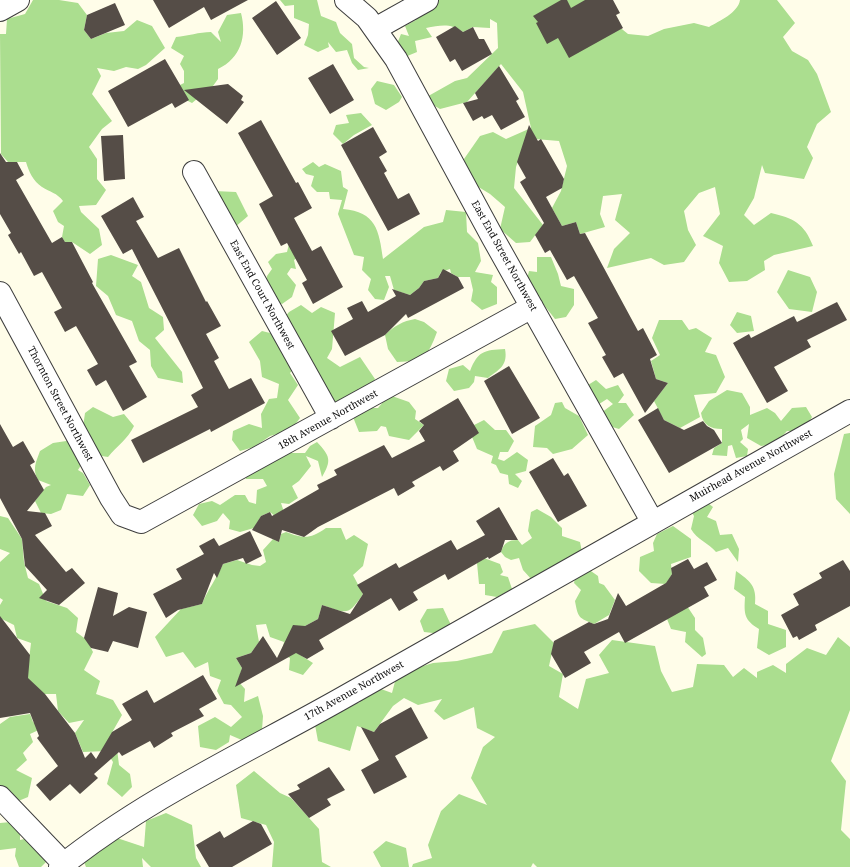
<!DOCTYPE html>
<style>
body{margin:0}
canvas{display:block;background:#fffde9}
</style>
<canvas width="850" height="867"></canvas>
<script>
const context = document.querySelector('canvas').getContext('2d');
context.lineJoin = 'round';
function fillPath(path, color) { context.fillStyle = color; context.fill(path, 'evenodd'); }
function stroke(path, color, width, dash) { context.strokeStyle = color; context.lineWidth = width; context.lineCap = dash ? 'butt' : 'round'; context.setLineDash(dash || []); context.stroke(path); }
function label(font, color, halo, rows, align = 'center') {
  context.font = font + ' "Noto Serif",serif'; context.lineWidth = 4; context.setLineDash([]); context.textBaseline = 'middle'; context.strokeStyle = halo; context.fillStyle = color; for (const [text, x, y, turn = 0] of rows) {
    context.save(); context.translate(x, y); context.rotate((+turn || 0) * Math.PI / 180); context.textAlign = isNaN(turn) ? turn : align; if (halo) context.strokeText(text, 0, 0); context.fillText(text, 0, 0); context.restore();
  }
}
const forest = new Path2D(`
 M33 0H59L78 3 87 15 84 30 91 39 106 33 124 31 137 20 152 26 165 48 146 65 138 69 126 67 114 71 97 68 101 76 92 94 112 121 102 129 89 147 97 159V179L106 190 96 205 79 206 81 212 99 229 102 245 90 254 72 242H65L62 237 64 226 58 222 53 211 63 201C57 193 50 192 42 187 33 181 29 172 26 162H8L1 154 0 34H6L7 19 25 14Z
 M280 0H317L321 16 336 22 340 33 352 44 354 58 364 67 369 68 358 70 352 63 347 50 336 52 328 42 329 47 318 52 304 45 308 35 309 24 294 18V5L285 6Z
 M437 0H605L612 21 628 34 648 36 664 29 694 23 709 27C719 21 738 13 740 0H777L795 23 783 37 792 51 808 60 817 74 831 112 817 124 807 147 813 158 804 179 765 173 762 165 754 198 744 215 754 225 771 213C793 218 804 223 813 246L774 255 764 261 765 270 747 281 729 282 719 263 723 246 703 236 720 214 715 187 699 193 684 211 688 230 696 245 684 262 664 265 651 258 607 268 614 249 630 233 615 220 622 194 603 196 600 214 605 227 580 234 576 222 562 226 552 208 561 191 567 166 559 141 535 139 522 149 516 167 514 188 543 225 530 242 516 243 500 229 505 207 490 194 467 180 464 159 480 136 493 132 506 139 531 128 523 92 501 64 467 102 440 109 423 99 455 81 467 78 498 48 497 23 490 19V28L473 27 463 32C451 23 441 25 426 28L432 37 415 41 417 52 405 57 395 49 401 34 409 36 405 26 416 20 420 7Z
 M241 13C247 36 241 58 218 69V79L213 86 192 103 182 98 180 85 184 83V71L180 64 184 56 171 48 176 37C188 36 199 32 211 32L221 42 218 32 227 15Z
 M377 81 394 85 402 97 399 102 386 110 375 104 371 89Z
 M361 113 372 125 354 135 343 144 333 134 336 125 349 123 346 115Z
 M313 162 319 167 325 164 341 171 343 187 348 190 343 209C376 212 379 230 383 259L424 227 443 222 446 210 466 212 467 232 478 243 481 261 475 272 493 275 491 282 497 287V304L482 310 471 301 473 290 470 277H458L451 273 450 269 441 272 438 278 424 281 419 288 410 295 394 290 390 276H385L389 287 384 300 375 299 368 290 371 279 362 270 364 257 354 255 338 214 342 200 330 199 329 192H317L311 186 314 176 306 174 302 169Z
 M214 191 236 192 248 216 234 228 215 231 204 212Z
 M289 244 303 253 294 260 296 269 291 268 287 274 296 285 292 297 282 304 269 299 264 290 267 276 272 269 268 262 276 254 287 252Z
 M111 255 138 265 132 276 141 282 149 308 163 317 164 330 155 338 182 372 183 383 158 378 151 366 150 350 139 341 132 321 116 315 108 296 96 286 98 259Z
 M537 257H551L558 274 561 286 574 289V305L566 317 555 319 544 305 532 298 526 283 529 271 537 272Z
 M788 270 810 277 817 292 812 312 789 309 777 292Z
 M301 305 312 313 321 307 335 313 332 349 327 358 340 367 360 357 375 379 369 390 359 388 355 400 334 409 296 366 290 373 298 385 288 400 300 418 291 430 270 436 254 447 240 451 232 440 233 431 249 424 262 428 261 414 269 399 277 398 279 384 262 377 260 361 249 342 262 331 282 336 280 323 289 312Z
 M737 312 751 316 754 331 737 333 730 325Z
 M415 319 424 322 437 332C428 356 424 361 397 362L388 349 385 335C394 326 403 321 415 319Z
 M659 320H682L689 330 696 328 712 338 705 352 716 355 725 377 716 393 694 395 700 417 680 428 664 420 654 401 668 383 656 379 651 361 660 355 652 338Z
 M505 349C508 365 500 369 488 378L475 376 474 382 469 388 454 391 446 381 449 369 463 365 470 371C478 351 484 350 505 349Z
 M596 380 606 389 618 385 624 395 618 403H626L634 415 619 429 606 425 601 413 613 404 607 399 596 406 588 400V385Z
 M727 390 742 393 750 407V415L767 408 775 413 781 421 792 408 806 407 812 417 804 431H787L775 444 761 446 747 438 749 424 741 430 743 439 740 442 748 449 747 456 736 458 732 445 728 446 727 456 712 455 714 448 722 443V429C710 429 703 425 701 413L709 401Z
 M389 395 409 402 416 411 415 419 424 425 409 440 389 436 386 427 381 426 377 431 359 432 353 417 362 408H378Z
 M562 402 565 408 579 416 588 435 572 449 553 454 547 448 533 447 535 426 551 415 555 403Z
 M93 407 113 417 124 414 134 426C128 439 117 446 108 457 91 454 87 456 78 470L83 473 90 485 83 496 67 494 61 510 51 514 41 513 35 501 46 487 51 485 38 480C32 469 36 462 40 451L53 443 73 440 83 427 85 413Z
 M484 420 495 430H506L514 441 508 452H500L498 459 504 461 517 452 528 460 526 471 515 474 522 481 518 488 509 484 508 475 500 473 496 465 491 463 493 456 477 449 470 432 474 425Z
 M850 433V514L836 499 834 474 844 434Z
 M317 442C330 456 332 460 322 477L318 461 306 456 311 466 299 481 292 486 298 498 289 504 281 503 284 512 276 517 270 512 261 516 254 528 240 532 229 529 230 521 223 513 217 521 202 526 193 515 199 504 212 501 220 505 235 495H245L249 502 256 504 257 490 267 486 263 479H246L243 471 289 453H305L310 446Z
 M703 499 713 507 707 517 716 521 720 535 732 534 739 549 738 562 728 548 716 552C709 543 697 540 691 529L694 516 689 507Z
 M537 509 551 517 562 528V536L580 542 582 552 532 580 523 570 519 558 511 560 505 557 501 552C504 543 508 540 518 540L522 545 532 538 528 531 531 512Z
 M0 516 8 518 22 539 24 562 28 578 39 584 46 601 67 608 78 618 76 632 87 640 93 652 84 670 100 681 96 694 113 700 122 715 110 736 117 749 119 765 130 774 132 787 122 797 107 784 113 762 106 751 83 752 75 733 84 720 69 723 58 711 56 694H44L23 682 28 668 31 643 17 638 14 625 0 618V605L3 600 0 598V562L10 553 0 549Z
 M673 526 691 539V557L671 564 672 574 666 584 651 583 639 571 640 557 654 551 653 543 657 534Z
 M326 528H341L346 540 354 535 368 544 363 566 353 575 363 594C348 617 346 613 322 605L318 619 305 626 297 653 313 663 303 675 289 670 290 658 281 654 284 642 270 637 266 624 256 625 259 642 251 653 236 658 242 668 238 681 245 689 244 702 258 696 263 716 262 730 244 741 230 735 229 742 216 750 200 747 198 726 215 717 231 727 242 717 231 705 224 704 217 691 221 680 210 676 208 662 195 668 183 652 166 657 155 637 181 609 202 604C208 589 217 578 223 564L237 560 252 565 260 566 266 562 263 550 273 539 279 542 281 534 286 532C304 539 310 539 326 528Z
 M484 558 500 564 503 572 500 575 508 577 512 589 497 597 485 595V584H479L477 563Z
 M588 569 598 576 599 583 604 585 615 600 609 615 594 624C579 618 578 618 575 601L581 590 574 583 576 574Z
 M736 571C750 581 757 586 755 604L768 611V624L786 630V647L769 655 757 648 759 629C744 620 744 614 745 597L734 589Z
 M685 603 695 618V630L703 638 706 654 702 657 685 642 686 632 671 629 667 619Z
 M443 608 451 625 442 634 424 632 420 621 427 609Z
 M535 624 554 643 549 666 563 674 559 697 578 709 586 679 609 673 599 655 612 640 655 646 661 671 672 692 693 687 697 664 724 665 733 677 744 668 757 678V672L773 665 786 673V664L807 648 826 655 838 637 850 647V710L831 761 846 781 841 830 850 839V867H537L533 863 531 867H412L413 864 432 858 428 845 441 811 459 794 487 805 471 778 483 747 495 737 477 728 474 707 444 720 434 711 442 699 418 705 404 698 393 706 374 732 357 726 350 751 318 741 315 725 341 702 359 703 370 685 392 693 397 674 433 663 457 661 492 653 503 631Z
 M30 714 33 722 43 728 30 734 33 742 23 753 27 760 16 770 32 778 28 797 16 802 0 800V724L10 717Z
 M254 771 280 793 291 798 319 829 322 862 331 867H272L274 842 266 825 241 818 236 785Z
 M166 813 192 825 196 858 201 867H151L142 858 143 867H86L84 862 111 836 144 847 146 821Z
 M11 822 20 832V840L33 837 46 850V862L41 867H19L15 856 16 848 0 850V823Z
 M386 841 406 848 409 867H381L373 852Z`);
const building = new Path2D(`
 M153 0H248L211 20 204 7 169 28Z
 M561 0H567L571 8 585 0H613L620 13 616 15 623 28 569 58 558 38 547 44 536 23 538 22 533 16Z
 M276 1 301 38 277 55 252 18Z
 M115 3 125 25 91 39 84 30 87 15Z
 M455 26 463 32 473 27 479 39H484L492 54 462 71 455 59 450 62 436 37Z
 M165 59 189 100 175 108 172 103 128 127 108 91Z
 M333 64 354 100 330 114 308 78Z
 M499 66 519 99 516 101 525 117 501 130 492 115 484 119 482 116 473 121 463 103 478 99 475 93Z
 M228 84 243 96 241 100 244 102 227 124 184 90Z
 M261 120 296 183 298 182 312 208 294 218 312 251 321 246 343 287 313 304 302 283 307 280 287 243 281 246 259 204 273 196 238 133Z
 M529 125 538 141 541 139 564 179 562 188 546 197 562 226 576 222 580 234 585 233 638 331 643 328 657 355 650 359 656 379 668 383 645 413 623 373 614 378 602 357 606 355 588 323 598 318 574 276 567 280 550 250 545 253 535 235 544 223 520 182 526 178 517 162Z
 M373 127 387 152 379 157 387 171 384 173 398 199 409 193 420 214 388 231 341 145Z
 M123 135 125 179 104 181 101 136Z
 M0 153 6 162H17L24 175 16 180 52 243 62 237 65 242H72L93 282 92 283 137 362 129 366 147 397 123 411 106 380 96 386 87 370 98 364 76 326 65 332 54 312 62 308 42 272 34 276 21 252 19 254 8 235 11 233 0 214Z
 M133 197 144 217 136 221 158 258 179 248 206 302 207 301 221 326 206 334 219 358 214 361 229 389 251 378 265 403 211 432 210 429 143 463 131 440 198 407 191 395 203 388 132 249 123 254 101 216Z
 M443 269 458 277 464 288 408 318 406 314 385 335 345 356 331 331 353 319 347 308 362 301 368 312 396 296 392 289 410 295 419 288 424 281 438 278Z
 M837 302 847 320 807 340 811 347 774 367 788 391 767 403 733 343 749 334 751 338 794 316 797 322Z
 M509 366 540 418 512 434 484 381Z
 M458 398 479 433 453 451 459 461 443 471 440 466 412 482 415 486 398 496 394 488 318 527 304 537 282 530 279 542 252 530 261 516 270 512 272 516 319 489 317 485 337 475 334 470 384 445 392 458 425 441 419 431 424 425 419 421Z
 M658 408 664 420 684 430 703 421 707 426 714 430 722 443 669 473 638 420Z
 M0 424 13 447 23 441 35 462 30 465 44 490 27 511 45 513 52 526 35 535 66 572 72 568 85 583 59 605 39 598 47 590 25 566 22 539 0 498Z
 M553 458 564 476 568 473 587 506 558 522 529 472Z
 M499 507 518 540H505L501 552 489 559 488 557 448 580 445 574 413 592 418 600 399 611 391 598 319 640 324 649 307 659 296 653 235 687 242 668 236 658 251 653 263 636 277 658 293 625 305 626 318 619 322 605 350 614 363 594 357 585 396 563 399 568 451 540 457 550 485 535 476 521Z
 M250 531 262 556 246 564 243 558 223 564 217 578 214 573 202 604 178 610 166 618 153 594 182 579 176 569 204 554 199 546 214 538 219 546Z
 M688 559 694 569 707 562 717 580 704 587 709 596 625 643 619 632 584 652 591 663 565 678 551 654 554 641 589 622 594 624 608 619 618 593 626 606 666 583 672 574 671 568Z
 M843 560 850 571V606L815 625 817 630 799 640 797 636 793 638 781 615 799 605 793 594 822 578 819 573Z
 M98 587 118 593 113 616 129 607 147 612 138 648 113 641 108 652 91 648 84 638Z
 M0 616 30 655 28 678 45 694 75 733 85 758 91 752 96 759 112 732 132 720 122 704 147 690 154 703 203 675 217 699 199 709 204 716 171 733 173 736 154 748 150 741 122 756 119 752 94 774 98 778 80 794 70 784 50 801 36 785 58 766 37 738 39 736 30 713 0 718Z
 M411 707 428 738 395 756 407 777 374 794 361 770 379 760 361 727 374 732 380 724Z
 M329 767 345 790 327 799 331 805 309 818 288 794 300 789 297 785Z
 M253 821 261 824 272 844 232 867H209L196 845 220 831 224 838Z`);
const minor = new Path2D(`
 M346 0 367 18 396 59 493 238 652 521
 M0 10 18 0
 M375 29 427 0
 M194 172 331 418
 M0 293 111 498 122 515 141 522 532 307
 M0 797 67 867
 M60 867C145 799 245 753 339 700 509 603 679 506 850 411`);
const streetNames = [
 ["East End Street Northwest",504,256,61],
 ["East End Court Northwest",262,295,61],
 ["Thornton Street Northwest",60,404,62],
 ["18th Avenue Northwest",328,420,-29],
 ["Muirhead Avenue Northwest",751,466,-29],
 ["17th Avenue Northwest",354,691,-29]
];
fillPath(forest, '#abde8f');
fillPath(building, '#554d47');
stroke(minor, '#3e3e3e', 24);
stroke(minor, '#fff', 22);
label('10px', '#0b0b0b', '#fff', streetNames);
</script>
